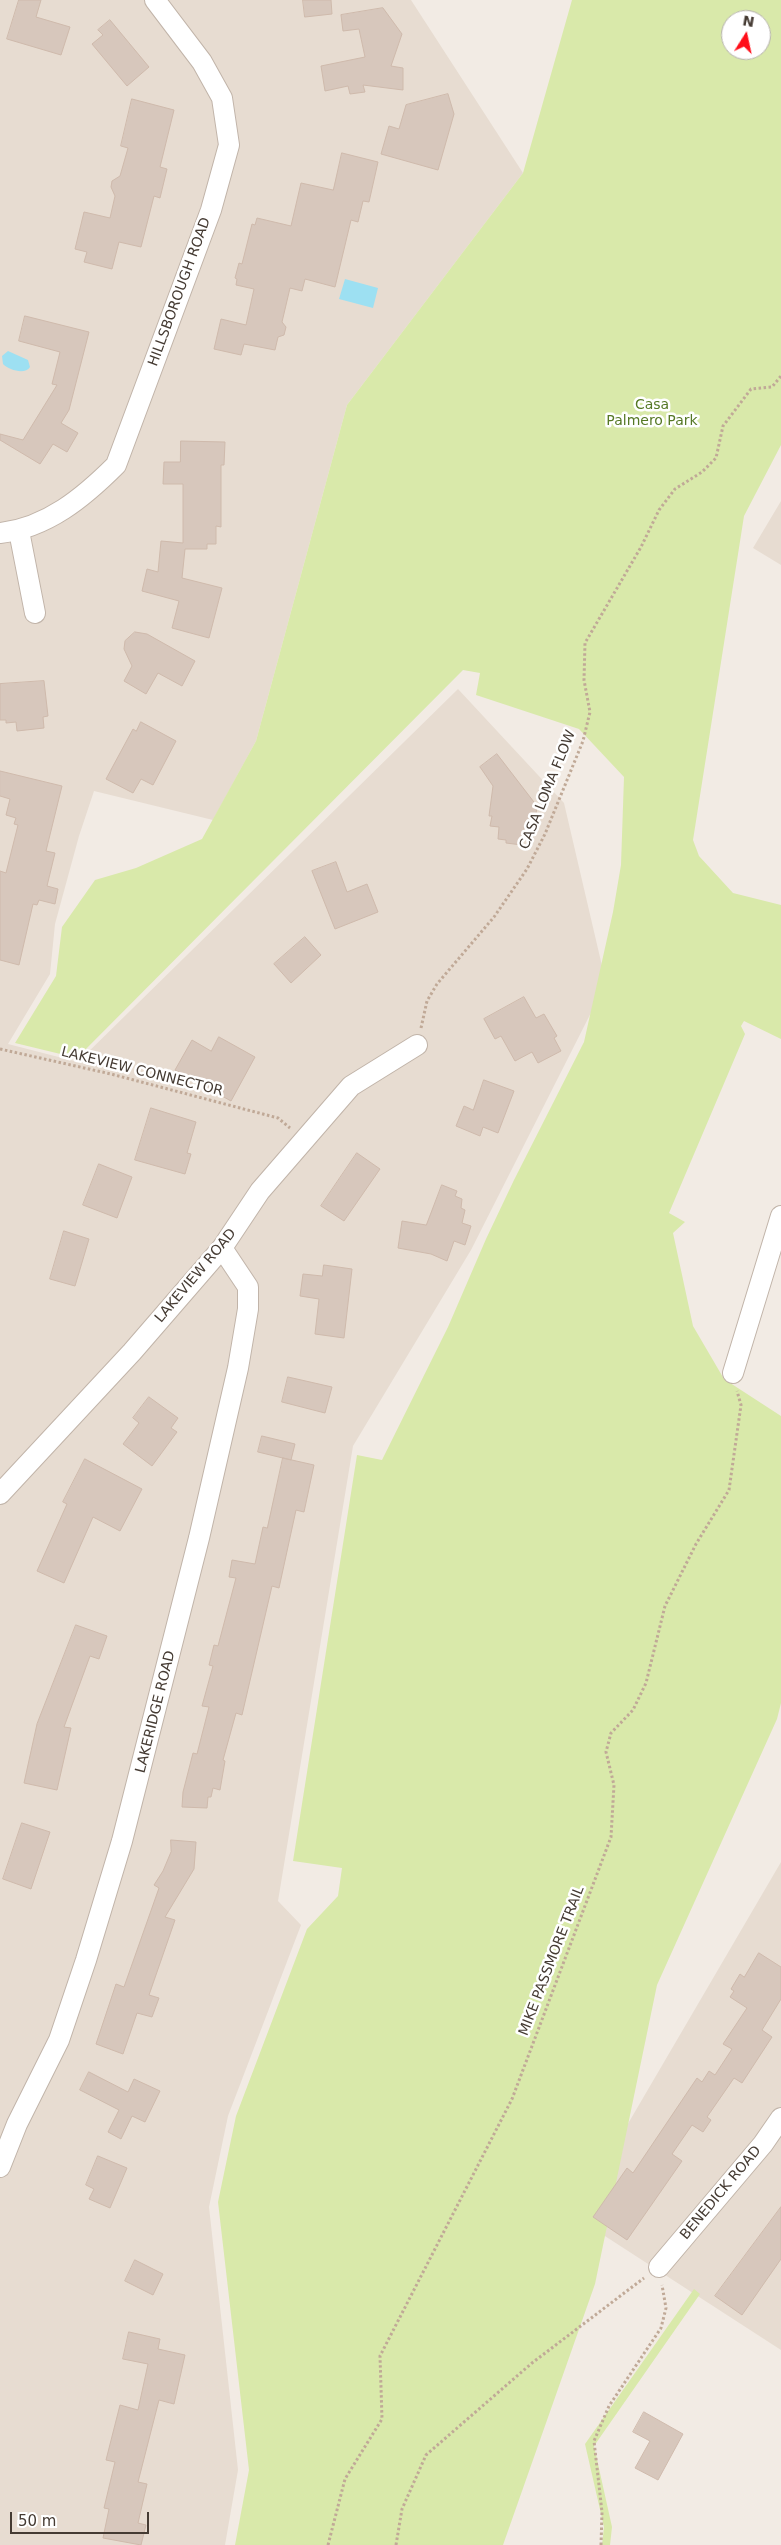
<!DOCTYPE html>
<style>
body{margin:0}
#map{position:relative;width:781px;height:2545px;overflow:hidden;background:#f2ebe4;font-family:"DejaVu Sans",sans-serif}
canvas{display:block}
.north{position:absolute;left:721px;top:10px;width:50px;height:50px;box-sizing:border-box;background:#fff;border:1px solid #b5b1ad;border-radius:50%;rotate:10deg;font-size:14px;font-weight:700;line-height:20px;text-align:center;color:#453b33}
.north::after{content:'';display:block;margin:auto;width:18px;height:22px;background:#ff0e19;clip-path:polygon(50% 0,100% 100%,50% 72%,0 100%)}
.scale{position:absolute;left:10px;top:2512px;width:139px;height:22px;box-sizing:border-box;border:2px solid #453b33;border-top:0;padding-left:6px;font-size:15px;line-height:18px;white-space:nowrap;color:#453b33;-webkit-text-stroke:4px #fff;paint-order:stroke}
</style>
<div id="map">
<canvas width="781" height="2545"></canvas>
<div class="north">N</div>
<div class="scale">50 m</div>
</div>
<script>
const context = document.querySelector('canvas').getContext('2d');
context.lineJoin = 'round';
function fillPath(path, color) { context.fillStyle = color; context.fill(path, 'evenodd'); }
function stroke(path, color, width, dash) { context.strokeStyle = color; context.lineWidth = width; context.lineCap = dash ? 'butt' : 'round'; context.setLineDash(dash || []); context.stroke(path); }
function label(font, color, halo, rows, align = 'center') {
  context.font = font + ' "DejaVu Sans",sans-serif'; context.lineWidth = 5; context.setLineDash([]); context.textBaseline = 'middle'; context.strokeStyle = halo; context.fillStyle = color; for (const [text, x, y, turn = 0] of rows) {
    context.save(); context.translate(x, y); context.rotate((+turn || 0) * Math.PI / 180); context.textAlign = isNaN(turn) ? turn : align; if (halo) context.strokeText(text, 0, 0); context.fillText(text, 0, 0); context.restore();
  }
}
const residential = new Path2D(`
 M0 0H411L523 173 347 405 256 741 213 820 94 791 79 836 55 924 50 974 8 1044 78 1062 458 689 564 803 606 983 471 1250 353 1446 278 1901 301 1925 228 2116 209 2207 238 2470 225 2545H0Z
 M781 501V565L753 548Z
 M781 1862V2350L574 2216Z`);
const green = new Path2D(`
 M572 0H781V445L744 516 693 840 699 856 733 893 781 905V1039L744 1021 741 1026 745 1034 669 1213 685 1222 673 1233 693 1326 724 1379 781 1416V1703L777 1719 657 1985 595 2284 503 2545H235L249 2470 218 2202 236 2116 307 1929 338 1896 342 1868 293 1861 357 1455 382 1460 448 1327 486 1239 514 1180 584 1042 613 912 621 865 624 777 579 729 476 695 480 673 463 670 77 1058 15 1043 56 976 62 927 95 880 136 868 202 839 256 741 347 405 523 173ZM731 20H761V50H731Z
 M694 2289 700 2294 594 2446 612 2527 610 2545H602L604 2527 585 2444Z`);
const water = new Path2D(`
 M345 279 378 288 373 308 339 299Z
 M8 351 28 360 30 367C25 375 9 370 3 364L2 356Z`);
const building = new Path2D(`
 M19 0H41L36 17 70 27 61 55 7 39Z
 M303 0H331L332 14 305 17Z
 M383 8 402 34 391 66 403 68V90L363 85 365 92 350 94 348 86 325 91 321 66 365 57 359 29 343 31 341 15Z
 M110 20 149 67 127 86 92 44 103 35 98 30Z
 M448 94 454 114 438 170 381 154 389 126 399 129 406 105Z
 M132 99 174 110 160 167 167 169 160 198 154 196 141 247 119 242 112 269 84 262 87 252 75 249 84 212 110 218 115 196 111 187 112 181 120 176 128 148 121 146Z
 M342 153 378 162 369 202 363 201 358 222 351 220 335 287 305 279 302 291 290 288 282 322 286 327 284 335 278 337 275 350 244 344 241 355 214 349 221 319 246 325 254 289 236 285 237 279 235 278 239 263 242 264 252 224 255 225 257 218 291 226 301 183 333 190Z
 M25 316 89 332 69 410 61 423 78 433 67 452 53 444 40 464 0 440V434L23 440 57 385 52 384 60 352 19 341Z
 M181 441 225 442 224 465H221V527L216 526V544H207V549H185L182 578 222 588 209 638 172 628 179 601 142 591 147 569 158 572 161 541 183 543V484H163L164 462H180Z
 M135 632 147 634 195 661 182 686 158 673 146 694 124 681 132 666 124 649 125 641Z
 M44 681 48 716 43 717 44 728 17 731 16 722 6 723V720H0V684Z
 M141 722 176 741 153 785 141 779 133 793 106 779 133 729 136 731Z
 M497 754 537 806 535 822 525 821 522 845 506 843V840L498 839 499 827 490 826 492 816H489L493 786 480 767Z
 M0 771 62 786 46 851 55 853 47 886 58 889 55 904 39 900 37 905 33 904 19 965 0 960V871L6 873 18 825 14 824 16 818 6 815 10 799 0 796Z
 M336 862 347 892 367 884 378 912 335 929 312 871Z
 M305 937 321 955 291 983 274 964Z
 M524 997 536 1018 544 1014 557 1036 554 1038 561 1051 538 1063 532 1052 515 1061 501 1036 495 1039 484 1019Z
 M219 1037 255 1057 231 1101 175 1070 192 1040 211 1051Z
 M484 1080 514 1091 498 1133 483 1127 480 1136 456 1126 464 1106 473 1110Z
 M151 1108 196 1122 187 1153 191 1154 185 1174 135 1160Z
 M357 1153 380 1169 344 1221 321 1206Z
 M99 1164 132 1177 117 1218 83 1205Z
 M442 1185 457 1191 455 1196 462 1199 461 1208 465 1210 462 1223 471 1226 465 1245 454 1241 447 1261 431 1254 398 1248 402 1221 426 1225Z
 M64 1231 89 1239 75 1286 50 1279Z
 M324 1265 352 1269 344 1338 315 1334 319 1299 300 1296 303 1274 322 1276Z
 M288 1377 332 1387 325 1413 282 1402Z
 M149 1397 178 1418 171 1428 177 1432 152 1466 123 1444 139 1423 133 1418Z
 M262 1436 295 1444 291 1460 258 1452Z
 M283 1458 314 1465 304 1512 296 1510 279 1588 272 1586 242 1715 236 1713 223 1760 225 1761 220 1790 213 1788 211 1797H208L207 1808 182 1807 183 1792 193 1753 197 1754 209 1707 202 1706 213 1666 209 1665 214 1645 218 1646 236 1578 229 1577 232 1560 255 1564 263 1527 267 1528Z
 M85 1459 142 1489 120 1531 93 1517 64 1583 37 1571 67 1504 63 1502Z
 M76 1625 107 1636 99 1659 90 1656 64 1727 71 1728 57 1790 24 1783 37 1724Z
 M22 1823 50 1832 31 1889 3 1879Z
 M171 1840 196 1842 194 1869 165 1917 175 1920 149 1995 159 1998 152 2017 137 2013 123 2054 96 2044 116 1984 124 1987 159 1888 154 1885 163 1871 171 1852Z
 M759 1953 781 1967V1999L762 2030 772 2037 742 2083 734 2078 707 2117 711 2120 703 2132 692 2125 672 2154 682 2161 627 2240 593 2217 627 2168 633 2173 697 2078 702 2082 709 2071 715 2075 732 2049 723 2044 747 2008 730 1997 734 1991 731 1989 740 1974 744 1977Z
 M89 2072 128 2092 134 2079 160 2091 145 2122 132 2116 121 2139 108 2132 119 2110 80 2090Z
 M98 2156 127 2168 110 2208 89 2199 94 2189 86 2185Z
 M781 2207V2259L742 2315 715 2296Z
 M135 2260 163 2274 153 2295 125 2281Z
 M129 2332 160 2339 158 2349 185 2355 174 2404 159 2400 138 2482 147 2484 138 2523 146 2525 141 2545 103 2538 109 2509 104 2508 115 2462 106 2460 120 2405 138 2410 148 2364 123 2359Z
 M644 2412 683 2434 658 2480 635 2468 650 2441 633 2432Z`);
const path = new Path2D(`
 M421 1028 427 1001 437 984 494 917 527 869 545 834 583 741 590 712 584 680 585 643 641 547 659 510 675 489 702 472 716 458 723 426 751 389 772 387 781 376
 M0 1049 111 1074 278 1118 290 1128
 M328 2545 345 2479 382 2419 380 2356 512 2099 611 1837 614 1785 606 1752 611 1733 633 1710 646 1683 665 1606 696 1544 729 1490 741 1405 737 1391
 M396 2545 402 2509 426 2455 532 2363 644 2278
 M601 2545 602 2512 594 2441 609 2406 661 2328 666 2308 662 2285`);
const street = new Path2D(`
 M19 531 35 613
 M0 533C47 528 84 497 116 465L211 210 229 145 222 98 202 62 155 0
 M733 1373 781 1216
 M0 1494 132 1352 222 1248 260 1191 351 1086 417 1045
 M0 2167 17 2124 59 2040 86 1960 122 1841 199 1538 238 1368 248 1309V1287L222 1248
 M659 2267 763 2144 781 2118`);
const streetNames = [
 ["HILLSBOROUGH ROAD",180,292,-70],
 ["CASA LOMA FLOW",548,790,-68],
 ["LAKEVIEW CONNECTOR",142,1072,14],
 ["LAKEVIEW ROAD",196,1276,-50],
 ["LAKERIDGE ROAD",156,1712,-76],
 ["MIKE PASSMORE TRAIL",552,1961,-69],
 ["BENEDICK ROAD",721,2193,-50]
];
const parkNames = [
 ["Casa",652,405],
 ["Palmero Park",652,421]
];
fillPath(residential, '#e7dcd1');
fillPath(green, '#d9e9aa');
fillPath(water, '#9de0f2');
fillPath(building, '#d7c7bc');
stroke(building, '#cfbaac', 1);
stroke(street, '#c1b4a9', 22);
stroke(path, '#c0a997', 3, [2.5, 2.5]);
stroke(street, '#fff', 20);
label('14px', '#453b33', '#fff', streetNames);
label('14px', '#557825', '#fff', parkNames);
</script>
